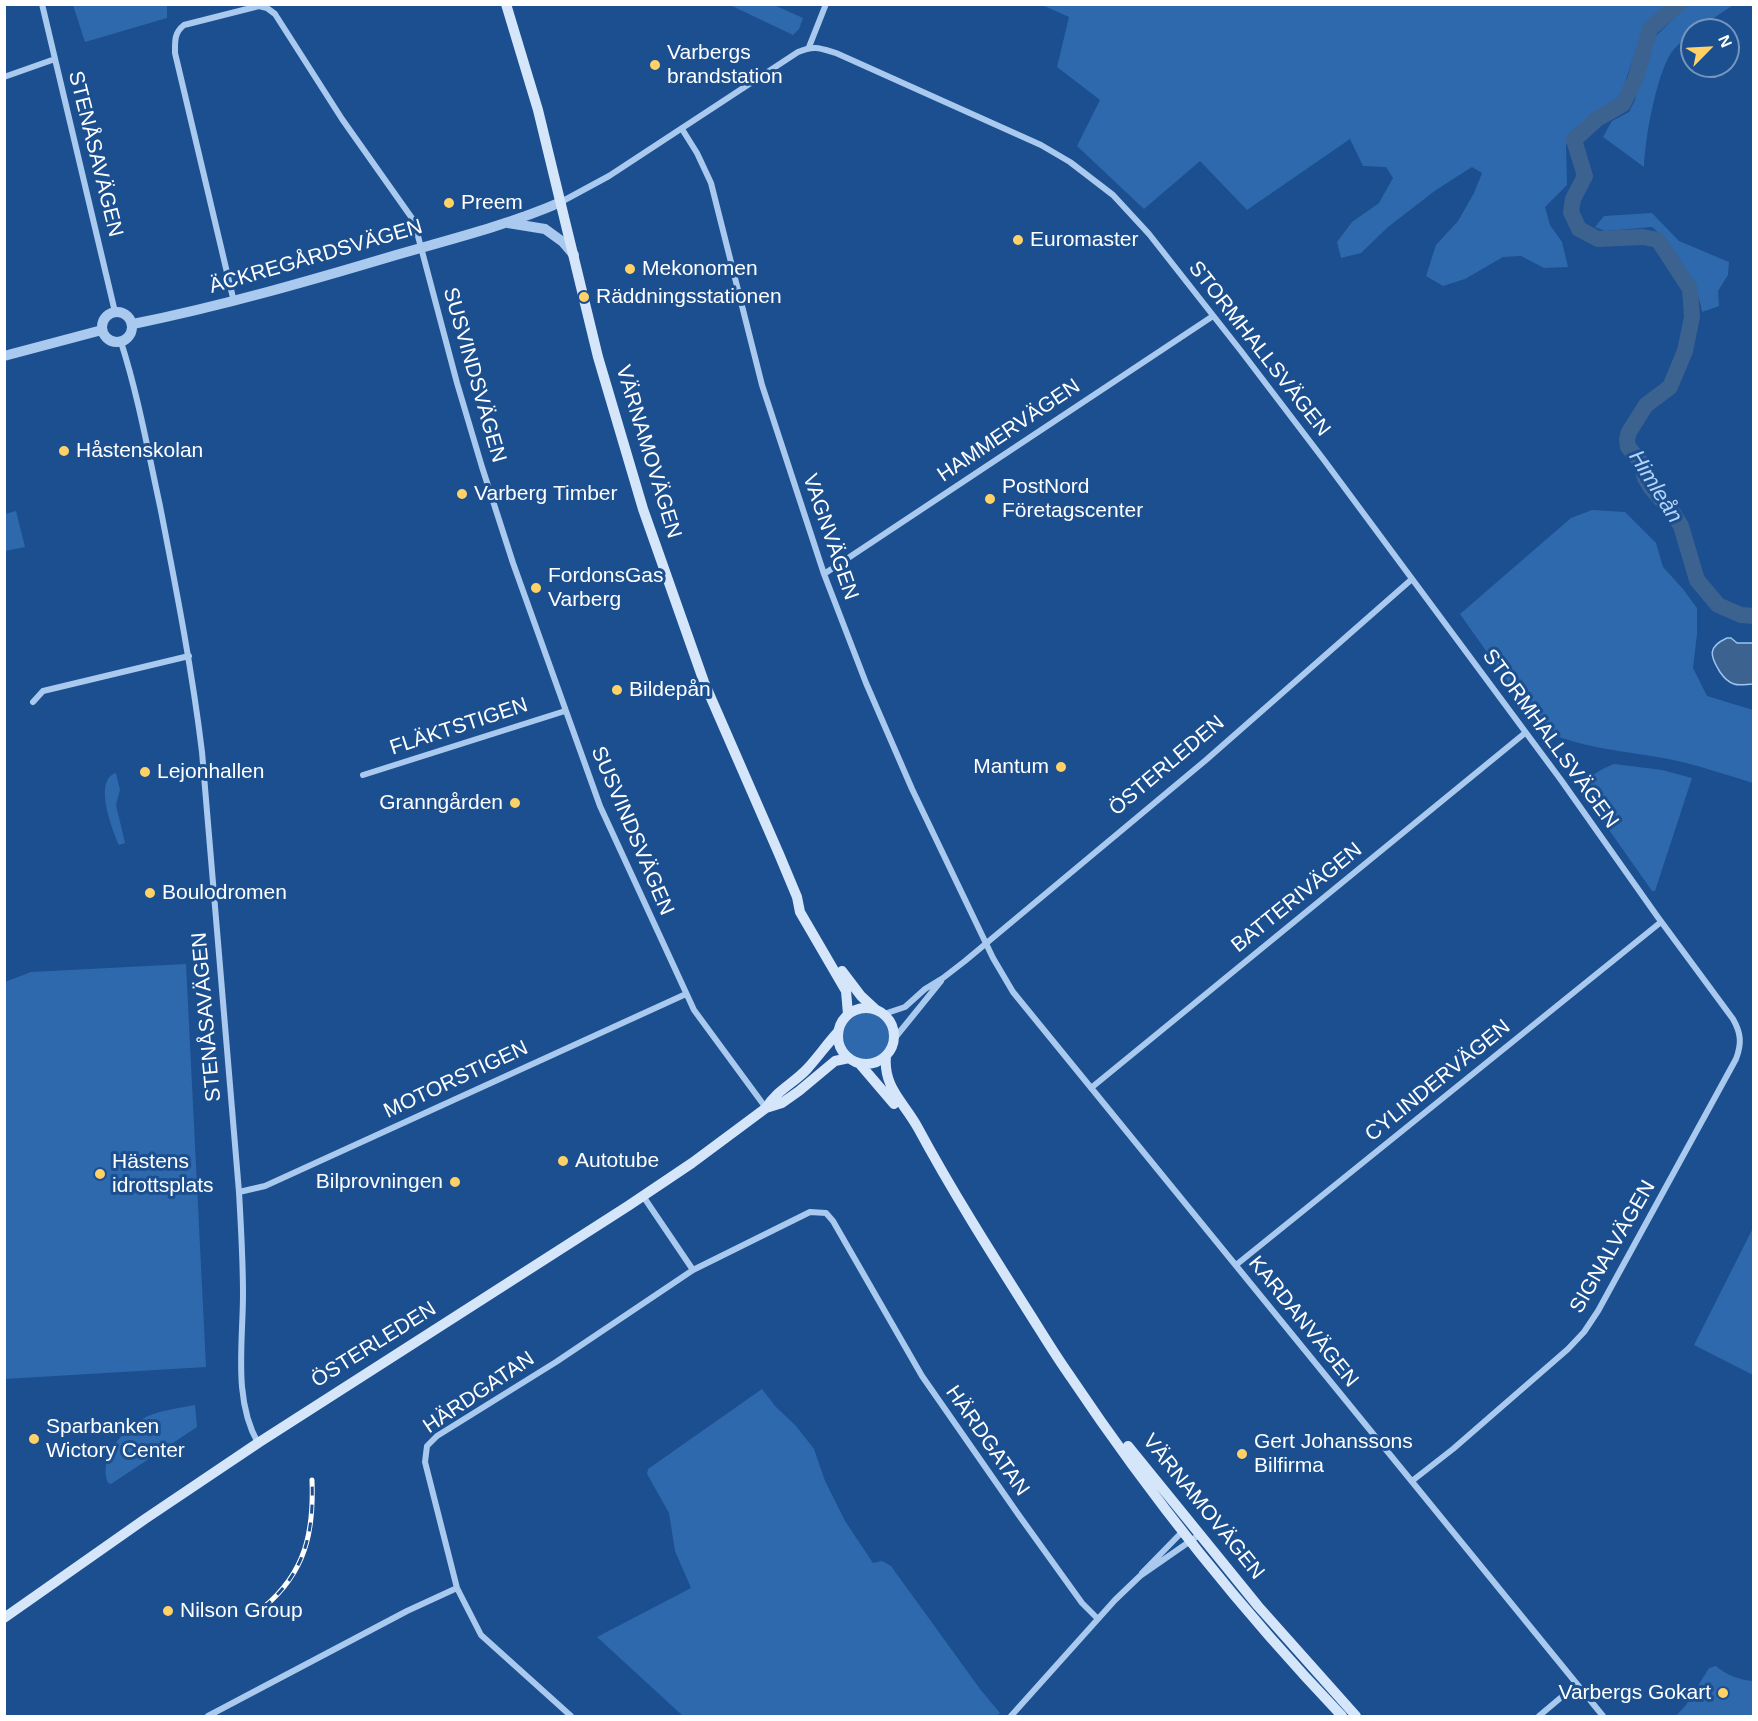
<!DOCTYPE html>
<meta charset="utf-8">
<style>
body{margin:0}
#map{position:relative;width:1758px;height:1721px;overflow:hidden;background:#1b4f8f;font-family:Helvetica,sans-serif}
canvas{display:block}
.frame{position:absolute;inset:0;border:6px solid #fff;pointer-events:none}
.north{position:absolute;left:1680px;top:18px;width:60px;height:60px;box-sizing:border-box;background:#1b4f8f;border:2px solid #7695bc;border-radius:50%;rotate:66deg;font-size:16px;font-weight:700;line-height:24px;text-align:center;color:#fff}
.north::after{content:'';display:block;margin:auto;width:21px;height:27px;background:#ffd166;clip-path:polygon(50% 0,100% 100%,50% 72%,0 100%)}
</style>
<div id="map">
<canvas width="1758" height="1721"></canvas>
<div class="frame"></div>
<div class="north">N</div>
</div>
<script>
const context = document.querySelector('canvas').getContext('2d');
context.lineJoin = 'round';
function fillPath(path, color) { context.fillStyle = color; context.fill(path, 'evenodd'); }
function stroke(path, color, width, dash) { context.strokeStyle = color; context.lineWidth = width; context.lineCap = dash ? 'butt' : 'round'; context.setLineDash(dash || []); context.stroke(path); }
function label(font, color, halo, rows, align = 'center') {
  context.font = font + ' Helvetica,sans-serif'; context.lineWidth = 6; context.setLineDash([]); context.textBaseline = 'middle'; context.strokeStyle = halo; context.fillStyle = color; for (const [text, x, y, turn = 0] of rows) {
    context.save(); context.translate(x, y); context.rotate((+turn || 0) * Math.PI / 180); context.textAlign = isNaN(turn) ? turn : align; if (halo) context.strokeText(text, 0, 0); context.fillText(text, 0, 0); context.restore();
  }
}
const green = new Path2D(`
 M1688 4 1733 5 1696 30H1692V33C1685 38 1676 46 1671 53 1656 77 1645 138 1644 167L1603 137 1612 121 1629 112 1635 100 1645 61 1654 38Z
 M73 5H167V18L85 42Z
 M730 5H774L803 18 799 29 793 35Z
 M1042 5H1666L1642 34 1626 79 1622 98 1575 129 1566 145 1567 185 1545 207 1550 225 1562 242 1568 267 1544 268 1521 256 1503 257 1465 279 1443 286 1426 276 1436 245 1458 221 1474 193 1482 173 1472 167 1436 190 1388 227 1361 253 1341 258 1337 242 1352 222 1379 203 1393 178 1386 167 1363 166 1350 139 1247 210 1200 161 1144 209 1077 146 1100 100 1057 67 1069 17Z
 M1652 213 1679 241 1729 262 1728 275 1718 291 1719 306 1702 312C1698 283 1673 246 1652 227L1605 231 1595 227 1604 216Z
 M1592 510 1625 512 1656 543 1663 567 1683 589 1697 608V634L1693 668 1707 696 1753 710V783C1730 776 1706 768 1682 762 1635 751 1587 751 1542 730L1460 614 1571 518Z
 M16 511 25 547 5 551V514Z
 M1614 764 1662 770 1692 778 1655 891H1652L1581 790C1586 777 1601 769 1614 764Z
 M116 773 120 790 116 805 125 843 119 845C112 829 93 780 116 773Z
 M186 964 206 1367 5 1379V982L31 972Z
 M843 1036a23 23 0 1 1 46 0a23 23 0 1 1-46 0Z
 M1753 1228V1375L1694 1345Z
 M762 1389 775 1406 796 1426 814 1449 825 1481 845 1521 873 1563 882 1561 891 1566 980 1689 1000 1713 997 1716H683L597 1637 691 1588 675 1551 669 1513 647 1474 648 1469Z
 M195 1405 197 1427 111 1484 108 1483C97 1456 126 1426 148 1416 162 1410 179 1408 195 1405Z
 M1716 1666C1726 1675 1740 1680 1753 1681V1716H1676L1686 1705 1709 1668Z`);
const water = new Path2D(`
 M1727 638H1731L1737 643H1753V684C1747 684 1740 686 1734 684 1728 682 1724 678 1720 672 1710 656 1707 647 1727 638Z`);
const river = new Path2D(`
 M1678 4 1650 29 1635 80 1623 104 1597 119 1574 140 1585 176 1573 199 1571 212 1579 229 1598 239 1643 237 1658 240 1690 289 1692 317 1685 351 1670 387 1646 405 1629 432 1627 439 1628 447 1640 461 1645 478 1651 488 1673 513 1681 526 1697 580 1718 605 1741 615 1754 616`);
const minor = new Path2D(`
 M42 4 115 312
 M809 47 826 4
 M4 77 55 59
 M682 129 697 153 711 183 762 385 824 574 866 683 912 789 993 958 1013 992 1603 1716
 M561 202 609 176 798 52C814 45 820 48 836 53L1041 145 1070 162 1113 195 1149 234 1241 351 1324 460 1561 780 1657 916 1733 1019C1741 1033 1742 1043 1736 1059L1598 1311 1584 1332 1568 1349 1453 1449 1412 1481
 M234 302 175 53C175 41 174 33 184 25L259 6 267 8 275 14 342 119 414 221 457 383 482 467 513 563 600 806 694 1010 766 1108
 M121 342C138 395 148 451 160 506 176 588 192 669 202 752L239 1192C241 1226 243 1260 243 1294 243 1343 233 1399 258 1443
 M824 574 1213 316
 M33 702 43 691 189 656
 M363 775 565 711
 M884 1014 905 1007 925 989 943 978 965 961 1206 760 1412 579
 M894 1039 941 981
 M1091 1088 1525 733
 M239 1192 265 1186 686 994
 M643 1196 693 1270
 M1236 1265 1661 922
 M1142 1573 1183 1531
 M457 1588 481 1635 571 1716
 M208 1716 407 1611 457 1588 425 1462 427 1446 437 1436 556 1362 693 1270 810 1212 826 1213 833 1221 922 1376 1018 1514 1082 1603 1098 1619
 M1011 1716 1115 1600 1140 1576 1199 1535
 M1539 1716 1577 1684`);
const tertiary = new Path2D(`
 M508 223 545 229 563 242 574 255
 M102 327a15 15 0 1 1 30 0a15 15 0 1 1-30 0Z
 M133 324C222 306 309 281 396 255 452 239 508 225 561 202
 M4 356 102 330`);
const secondary = new Path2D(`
 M506 4 538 110 598 357 643 509 704 682 779 854 797 897 800 912 846 991 848 1014
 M842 971 861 996 875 1009
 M838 1036a28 28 0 1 1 56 0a28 28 0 1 1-56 0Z
 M886 1056C883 1088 904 1102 918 1128 952 1191 990 1251 1028 1311 1042 1333 1055 1355 1070 1376 1151 1497 1242 1611 1342 1716
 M859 1063 894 1104
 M766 1108C776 1091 794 1083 807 1069 818 1057 827 1044 838 1032
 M1128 1446 1258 1606 1356 1716
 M4 1618 145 1519 258 1443 628 1206 692 1163 766 1108 782 1103 799 1091 835 1061 849 1058`);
const rail = new Path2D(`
 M264 1607C306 1572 314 1531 312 1480`);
const markers = [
 [655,65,6,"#ffd166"],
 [449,203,6,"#ffd166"],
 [1018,240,6,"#ffd166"],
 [630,269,6,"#ffd166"],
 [584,297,6,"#ffd166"],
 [64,451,6,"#ffd166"],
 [462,494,6,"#ffd166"],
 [990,499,6,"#ffd166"],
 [536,588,6,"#ffd166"],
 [617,690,6,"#ffd166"],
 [1061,767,6,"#ffd166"],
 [145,772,6,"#ffd166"],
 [515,803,6,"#ffd166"],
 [150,893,6,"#ffd166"],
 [563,1161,6,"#ffd166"],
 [100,1174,6,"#ffd166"],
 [455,1182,6,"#ffd166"],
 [34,1439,6,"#ffd166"],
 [1242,1454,6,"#ffd166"],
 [168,1611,6,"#ffd166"],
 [1723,1693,6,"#ffd166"]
];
const poiNames = [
 ["Varbergs",667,53],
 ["brandstation",667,77],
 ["Preem",461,203],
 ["Euromaster",1030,240],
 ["Mekonomen",642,269],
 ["Räddningsstationen",596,297],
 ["Håstenskolan",76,451],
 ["PostNord",1002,487],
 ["Företagscenter",1002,511],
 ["Varberg Timber",474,494],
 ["FordonsGas",548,576],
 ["Varberg",548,600],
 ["Bildepån",629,690],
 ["Mantum",1049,767,"right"],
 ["Lejonhallen",157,772],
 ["Granngården",503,803,"right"],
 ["Boulodromen",162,893],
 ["Autotube",575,1161],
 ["Hästens",112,1162],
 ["idrottsplats",112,1186],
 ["Bilprovningen",443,1182,"right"],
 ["Sparbanken",46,1427],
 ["Wictory Center",46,1451],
 ["Gert Johanssons",1254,1442],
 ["Bilfirma",1254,1466],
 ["Nilson Group",180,1611],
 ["Varbergs Gokart",1711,1693,"right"]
];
const streetNames = [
 ["STENÅSAVÄGEN",95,154,76],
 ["ÄCKREGÅRDSVÄGEN",316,257,-16],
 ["STORMHALLSVÄGEN",1259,349,52],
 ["SUSVINDSVÄGEN",474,375,74],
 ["HAMMERVÄGEN",1009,431,-34],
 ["VÄRNAMOVÄGEN",648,452,73],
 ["VAGNVÄGEN",830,537,71],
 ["FLÄKTSTIGEN",459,727,-18],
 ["STORMHALLSVÄGEN",1550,739,54],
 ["ÖSTERLEDEN",1167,766,-40],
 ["SUSVINDSVÄGEN",632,831,67],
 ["BATTERIVÄGEN",1297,898,-39],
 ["STENÅSAVÄGEN",207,1017,-95],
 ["MOTORSTIGEN",456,1080,-25],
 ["CYLINDERVÄGEN",1438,1081,-39],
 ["SIGNALVÄGEN",1613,1247,-60],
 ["KARDANVÄGEN",1303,1322,51],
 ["ÖSTERLEDEN",374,1345,-32],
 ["HÄRDGATAN",479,1393,-34],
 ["HÄRDGATAN",987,1441,55],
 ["VÄRNAMOVÄGEN",1203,1507,51]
];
const waterNames = [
 ["Himleån",1655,487,58]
];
fillPath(green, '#2e69ad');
fillPath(water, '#3c6290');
stroke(water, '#9cc4f0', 1.5);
stroke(river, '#3c6290', 16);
stroke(minor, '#a9c9ee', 6);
stroke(tertiary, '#a9c9ee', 10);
stroke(secondary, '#d6e6fa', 10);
stroke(rail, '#fff', 5);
stroke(rail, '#1b4f8f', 3, [9]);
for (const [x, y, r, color] of markers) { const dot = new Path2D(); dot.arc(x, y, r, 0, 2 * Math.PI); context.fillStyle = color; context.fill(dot); stroke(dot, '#1b4f8f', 2); }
label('21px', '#fff', '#1b4f8f', poiNames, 'left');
label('21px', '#fff', '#1b4f8f', streetNames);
label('italic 22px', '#b5d3f5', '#1b4f8f', waterNames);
</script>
